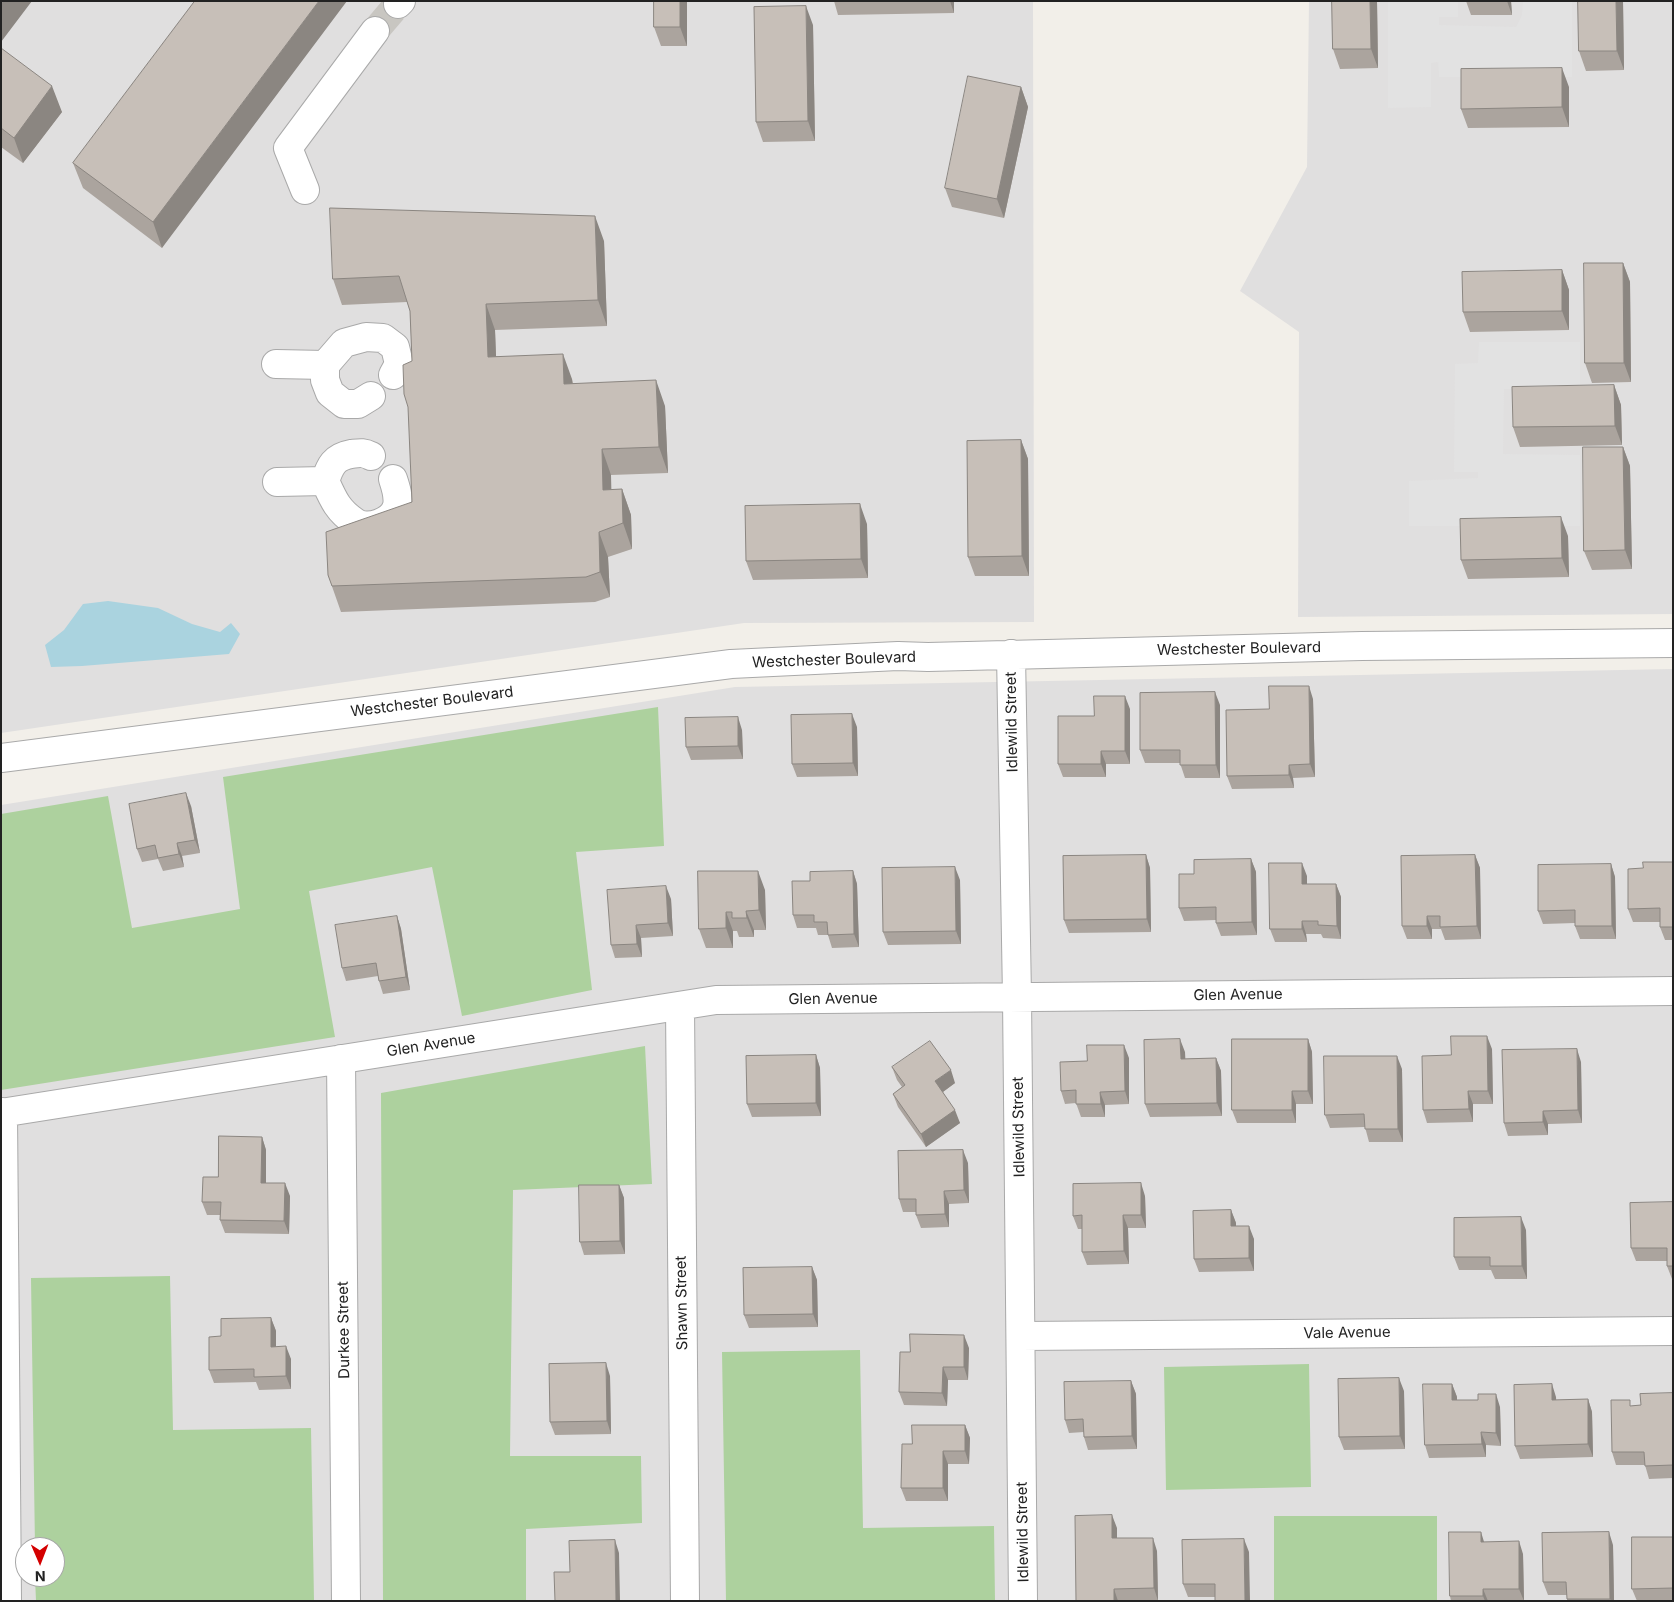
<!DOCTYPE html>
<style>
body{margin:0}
#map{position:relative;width:1674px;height:1602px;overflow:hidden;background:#f2efe9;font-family:Inter,sans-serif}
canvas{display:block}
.frame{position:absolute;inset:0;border:2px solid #222;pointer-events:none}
.north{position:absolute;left:15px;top:1537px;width:50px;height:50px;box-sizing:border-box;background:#fff;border:1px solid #a7a7a7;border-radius:50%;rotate:179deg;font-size:14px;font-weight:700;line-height:20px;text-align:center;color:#222}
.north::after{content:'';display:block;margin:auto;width:18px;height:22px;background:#d40000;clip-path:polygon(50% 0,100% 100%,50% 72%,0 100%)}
</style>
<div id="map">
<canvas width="1674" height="1602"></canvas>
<div class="frame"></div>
<div class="north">N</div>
</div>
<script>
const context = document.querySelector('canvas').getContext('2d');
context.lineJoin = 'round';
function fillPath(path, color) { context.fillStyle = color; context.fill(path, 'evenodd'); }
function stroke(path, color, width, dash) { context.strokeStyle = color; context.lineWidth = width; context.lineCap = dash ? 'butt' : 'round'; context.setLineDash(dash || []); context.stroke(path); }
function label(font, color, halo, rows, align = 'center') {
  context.font = font + ' Inter,sans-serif'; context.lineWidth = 4; context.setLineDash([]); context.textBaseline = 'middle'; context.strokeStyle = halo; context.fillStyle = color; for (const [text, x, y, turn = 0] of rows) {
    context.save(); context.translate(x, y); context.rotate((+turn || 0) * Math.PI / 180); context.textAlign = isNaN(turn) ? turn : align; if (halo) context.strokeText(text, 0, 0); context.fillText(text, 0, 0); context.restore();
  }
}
const residential = new Path2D(`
 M1 1H1033L1034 622 744 623 1 733Z
 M1309 1H1673V614L1298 617 1299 332 1240 291 1307 167Z
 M1673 669V1601H1V805L735 687ZM25 1547H55V1577H25Z`);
const forest = new Path2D(`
 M658 707 664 846 576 852 592 990 462 1016 432 867 309 891 335 1037 1 1090V814L108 796 132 928 240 909 223 777Z
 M645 1046 652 1184 513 1190 510 1456H641L642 1523 526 1529V1601H383L381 1093Z
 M170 1276 173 1430 311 1428 314 1601H36L35 1577H55V1547H35L31 1278Z
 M860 1350 863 1528 994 1526 995 1601H726L722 1352Z
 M1309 1364 1311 1487 1166 1490 1164 1367Z
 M1274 1516H1437V1601H1274Z`);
const parking = new Path2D(`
 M1388 1H1458V17H1439V25L1516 27 1522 15 1523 1H1572V77H1439L1438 62 1431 63V107L1388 108Z
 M1479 342H1580V389H1504L1503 454 1580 455V526H1409V481L1478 478V472H1454L1455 364 1478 363Z`);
const water = new Path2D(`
 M108 601 158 608 192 624 220 632 231 623 240 634 229 654 82 666 51 667 45 645 64 630 83 604Z`);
const minorTunnel = new Path2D(`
 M375 31 398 4`);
const minor = new Path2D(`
 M398 4 401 1
 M305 190 288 148 375 31
 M276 364 325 365V380L330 393 344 404H358L371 396
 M325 365 344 343 366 337 383 338 395 347 399 364 393 375
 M325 481C330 466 334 457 351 454 360 453 363 452 371 456
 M277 482 325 481C333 499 338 511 355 522 367 531 393 522 397 506 399 497 396 488 393 479
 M1011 654 1017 997 1023 1601
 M1 758 731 664 898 656 928 657 1362 646 1673 643
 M680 1006 685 1601
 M341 1059 346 1601
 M3 1112 7 1601
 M1 1113 716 1000 1673 991
 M1021 1336 1673 1331`);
const wall = new Path2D(`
 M195 1 162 248 83 188 73 163Z
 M654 1H687V46H661L654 27Z
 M834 1H954V13L838 15Z
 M1332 1H1377L1378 68 1340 69 1333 49Z
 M1466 1H1511L1512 15H1471Z
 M1578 1H1623L1624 70 1586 71 1579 51Z
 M813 25 815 141 763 142 756 122Z
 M1 48 62 112 23 163 1 147Z
 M1021 87 1028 107 1004 218 952 207 945 188Z
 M1569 87V127L1468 128 1461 109Z
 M604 241 607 326 495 330 496 356 572 379 573 383 665 406 668 473 611 475V490L622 489 631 515 632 549 608 557 610 597 595 602 341 612 328 575 412 502V361L410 311 407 302 342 305 333 279Z
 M1623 263 1630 282 1631 382 1592 383 1585 363Z
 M1562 270 1569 290V330L1470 332 1463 312Z
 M1614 385 1621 405 1622 445 1520 447 1513 427Z
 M1021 440 1028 459 1029 576H975L968 557Z
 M1623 447 1630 466 1632 569 1592 570 1584 551Z
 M867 524 868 578 753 580 746 561Z
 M1568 536 1569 577 1468 579 1461 560Z
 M1313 699 1315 777 1293 778 1294 788 1232 789 1227 776 1269 709Z
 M1220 705V778H1185L1180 763H1145L1140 750Z
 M1130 709V764H1106V777H1063L1058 764 1094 716Z
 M857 727 858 776 797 777 792 764Z
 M742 730 743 759 691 760 686 747Z
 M191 806 200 853 182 856 184 867 163 871 158 859 142 862 137 849Z
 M1146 855 1150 868 1151 932 1069 933 1064 920Z
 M1475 855 1480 868 1481 939 1445 940 1441 929H1432V939H1407L1402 926Z
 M1251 859 1256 872 1257 935 1221 936 1216 923V920L1184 921 1179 908 1194 874Z
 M1673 862V940H1665L1660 927V922H1633L1628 909 1643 868Z
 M1611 864 1615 877 1616 939H1580L1575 926V923L1543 924 1538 911Z
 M698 871 765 890 766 930H754V937H739L737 931H733V948H706L699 929Z
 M853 871 857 884 859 947 832 948 828 935H818L816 928H797L793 915Z
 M1307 876V884H1336L1341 897V939L1323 938 1321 934H1306L1307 942H1275L1270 929Z
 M960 880 961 944 888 945 883 932Z
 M671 899 673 936 641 938 642 957 615 958 611 945Z
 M397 916 401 929 410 990 383 994 379 981 378 976 346 981 342 968Z
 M1308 1039 1312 1052 1313 1104H1296V1123H1237L1232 1110Z
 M1492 1049 1493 1104H1473V1122L1427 1123 1423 1110 1451 1055Z
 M1185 1052V1059L1216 1058 1221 1071 1222 1116 1150 1117 1145 1104Z
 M816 1055 820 1068 821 1116 752 1117 747 1104Z
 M1129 1058V1104L1105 1105V1117H1081L1076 1103 1065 1104 1061 1091 1087 1061Z
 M1581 1062 1582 1123 1548 1124V1135L1508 1136 1504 1123Z
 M892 1067 955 1083 943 1092 960 1123 926 1147 898 1107 893 1094 902 1087 897 1080Z
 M1402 1069 1403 1142H1369L1365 1127 1330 1128 1325 1115Z
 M262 1137 266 1150V1183L290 1196 289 1234 225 1233 220 1220V1215H207L202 1202 218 1177Z
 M968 1163 969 1203 949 1204V1227L921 1228 916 1215V1212H903L899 1199Z
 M619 1185 624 1198 625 1254 584 1255 580 1242Z
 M1145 1196 1146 1228H1128L1129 1264 1087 1265 1082 1252V1229H1078L1073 1216Z
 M1673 1202V1279H1672L1667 1266V1261H1636L1631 1248Z
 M1231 1210 1236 1223V1226L1254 1239V1271L1199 1272 1194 1259Z
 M1526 1230 1527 1279H1495L1491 1270H1459L1454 1257Z
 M812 1267 817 1280 818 1327 749 1328 744 1315Z
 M271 1318 276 1331V1347L291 1359V1389L259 1390 256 1382 214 1383 209 1370 221 1336Z
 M969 1348 968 1380H948L947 1406 904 1405 899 1392 910 1352Z
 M610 1376 611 1434 555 1435 550 1422Z
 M1131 1381 1136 1394 1137 1449 1088 1450 1084 1437V1432L1069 1433 1065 1420Z
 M1452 1384 1457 1397V1400L1500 1407 1501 1446 1486 1445V1457L1429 1458 1425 1445Z
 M1404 1391 1405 1449 1344 1450 1339 1437Z
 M1673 1393V1478L1649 1479 1645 1465H1616L1612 1452 1632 1406 1641 1405Z
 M1556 1397V1400L1588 1399 1592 1412 1593 1457 1520 1459 1515 1446Z
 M965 1425 970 1438 969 1464H948V1501H906L901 1488 912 1444Z
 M1117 1528V1538L1157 1551 1158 1601H1076Z
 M1673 1537V1601H1637L1632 1589Z
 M1484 1542 1523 1554 1524 1601H1451L1450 1596Z
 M1613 1545 1614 1601H1567V1595H1548L1543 1582Z
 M1249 1552 1215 1597H1188L1183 1584Z`);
const shadedWall = new Path2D(`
 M3 1H32L1 42V4Z
 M319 1H347L162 248 153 222Z
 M680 1H687V46L680 27Z
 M950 1H954V13Z
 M1370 1H1377L1378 68 1371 49Z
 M1507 1H1511L1512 15Z
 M1616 1H1623L1624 70 1617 51Z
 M806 6 813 25 815 141 808 121Z
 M1562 68 1569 87V127L1562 107Z
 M52 86 62 112 23 163 14 138Z
 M1021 87 1028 107 1004 218 997 199Z
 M595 216 604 241 607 326 598 300Z
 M1623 263 1630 282 1631 382 1624 363Z
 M1562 270 1569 290V330L1562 311Z
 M486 304 495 330 497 382 488 357Z
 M563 354 572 379 574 409 564 384Z
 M656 380 665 406 668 473 659 447Z
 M1614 385 1621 405 1622 445 1615 426Z
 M1021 440 1028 459 1029 576 1022 556Z
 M1623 447 1630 466 1632 569 1625 550Z
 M602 449 611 475 612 516 603 490Z
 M622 489 631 515 632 549 623 523Z
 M860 504 867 524 868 578 861 559Z
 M1561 517 1568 536 1569 577 1562 558Z
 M599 532 608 557 610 597 600 572Z
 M1309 686 1313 699 1315 777 1310 764Z
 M1215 692 1220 705V778L1216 765Z
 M1125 696 1130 709V764L1125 751Z
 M852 714 857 727 858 776 853 763Z
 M738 717 742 730 743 759 738 746Z
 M1101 751 1106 764V777L1101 764Z
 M1289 765 1293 778 1294 788 1289 775Z
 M186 793 191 806 200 853 195 840Z
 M177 843 182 856 184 867 179 854Z
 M1146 855 1150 868 1151 932 1147 919Z
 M1475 855 1480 868 1481 939 1477 926Z
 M1251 859 1256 872 1257 935 1252 922Z
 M1302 863 1307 876V897L1302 884Z
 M1611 864 1615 877 1616 939 1612 926Z
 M955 867 960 880 961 944 956 931Z
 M758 871 765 890 766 930 759 910Z
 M853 871 857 884 859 947 854 934Z
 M1336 884 1341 897V939L1337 926Z
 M666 886 671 899 673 936 668 923Z
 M746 911 754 930V937L747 918Z
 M726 912 733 931V948L726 928Z
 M397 916 401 929 410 990 406 977Z
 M1427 916 1432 929V939L1427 926Z
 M1302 921 1306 934 1307 942 1302 929Z
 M636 925 641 938 642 957 637 944Z
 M1487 1036 1492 1049 1493 1104 1488 1091Z
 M1180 1039 1185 1052 1186 1072 1181 1059Z
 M1308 1039 1312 1052 1313 1104 1308 1091Z
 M1124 1045 1129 1058V1104L1125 1091Z
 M1577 1049 1581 1062 1582 1123 1578 1110Z
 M816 1055 820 1068 821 1116 816 1103Z
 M1397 1056 1402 1069 1403 1142 1398 1129Z
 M1216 1058 1221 1071 1222 1116 1217 1103Z
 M951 1070 955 1083 940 1094 935 1081Z
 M1292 1091 1296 1104V1123L1292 1110Z
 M1468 1091 1473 1104V1122L1469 1109Z
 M1100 1092 1105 1105V1117L1101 1104Z
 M955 1110 960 1123 926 1147 921 1134Z
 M1543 1111 1548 1124V1135L1543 1122Z
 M262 1137 266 1150V1196L261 1183Z
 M963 1150 968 1163 969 1203 964 1190Z
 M285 1183 290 1196 289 1234 284 1221Z
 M1141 1183 1145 1196 1146 1228 1141 1215Z
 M619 1185 624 1198 625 1254 620 1241Z
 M944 1191 949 1204V1227L945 1214Z
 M1231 1210 1236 1223V1239L1231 1226Z
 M1123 1215 1128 1228 1129 1264 1124 1251Z
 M1521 1217 1526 1230 1527 1279 1522 1266Z
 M1249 1226 1254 1239V1271L1249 1258Z
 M812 1267 817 1280 818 1327 813 1314Z
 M271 1318 276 1331V1360L271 1347Z
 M964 1335 969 1348 968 1380 964 1367Z
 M286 1346 291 1359V1389L286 1376Z
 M606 1363 610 1376 611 1434 607 1421Z
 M943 1367 948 1380 947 1406 942 1393Z
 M1399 1378 1404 1391 1405 1449 1400 1436Z
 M1131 1381 1136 1394 1137 1449 1132 1436Z
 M1452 1384 1457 1397V1413L1452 1400Z
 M1552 1384 1556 1397 1557 1413 1552 1400Z
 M1496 1394 1500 1407 1501 1446 1496 1433Z
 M1588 1399 1592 1412 1593 1457 1588 1444Z
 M965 1425 970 1438 969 1464 965 1451Z
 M1481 1432 1486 1445V1457L1482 1444Z
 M943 1451 948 1464V1501L943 1488Z
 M1112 1515 1117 1528V1551L1112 1538Z
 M1481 1532 1485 1545 1481 1542Z
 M1609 1532 1613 1545 1614 1601H1611L1610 1599Z
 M1153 1538 1157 1551 1158 1601 1154 1588Z
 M1244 1539 1249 1552 1250 1601H1245Z
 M615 1540 619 1553 620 1601H616Z
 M1519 1541 1523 1554 1524 1601 1519 1589Z
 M1114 1589 1118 1601H1114Z
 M1483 1589 1488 1601H1485L1483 1596Z`);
const building = new Path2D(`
 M195 1H319L153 222 73 163Z
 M654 1H680V27H654Z
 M1332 1H1370L1371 49H1333Z
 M1578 1H1616L1617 51H1579Z
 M806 6 808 121 756 122 754 7Z
 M1 48 52 86 14 138 1 128Z
 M1562 68V107L1461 109V69Z
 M968 76 1021 87 997 199 945 188Z
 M330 208 595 216 598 300 486 304 488 357 563 354 564 384 656 380 659 447 602 449 603 490 622 489 623 523 599 532 600 572 586 577 332 586 328 575 326 532 412 502 408 407 404 394 403 365 412 361 410 311 399 276 333 279Z
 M1584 263H1623L1624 363H1585Z
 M1562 270V311L1463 312 1462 272Z
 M1614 385 1615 426 1513 427 1512 387Z
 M1021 440 1022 556 968 557 967 441Z
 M1583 447H1623L1625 550 1584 551Z
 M860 504 861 559 746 561 745 506Z
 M1561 517 1562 558 1461 560 1460 519Z
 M1269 686H1309L1310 764 1289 765V775L1227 776 1226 710 1269 709Z
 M1215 692 1216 765H1180V750H1140V693Z
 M1094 696H1125V751H1101V764H1058V716H1094Z
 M852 714 853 763 792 764 791 715Z
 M738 717V746L686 747 685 718Z
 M186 793 195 840 177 843 179 854 158 858 155 845 137 849 129 804Z
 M1146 855 1147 919 1064 920 1063 856Z
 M1475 855 1477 926 1440 927V916H1427V926H1402L1401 856Z
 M1251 859 1252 922 1216 923V907L1179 908V874H1194V860Z
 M1643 862H1673V927H1660V908L1628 909V869L1643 868Z
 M1269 863H1302V884H1336L1337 926 1318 925V921H1302V929H1270Z
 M1611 864 1612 926H1575V910L1538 911V865Z
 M955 867 956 931 883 932 882 868Z
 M698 871H758L759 910 746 911 747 918H732V912H726V928L699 929Z
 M853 871 854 934 828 935 827 922H814V915H793L792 881H810V872Z
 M666 886 668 923 636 925 637 944 611 945 607 890Z
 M397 916 406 977 379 981 376 963 342 968 335 925Z
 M1451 1036H1487L1488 1091H1468L1469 1109 1423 1110 1422 1056 1451 1055Z
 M1180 1039 1181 1059 1216 1058 1217 1103 1145 1104 1144 1040Z
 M1232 1039H1308V1091H1292V1110H1232Z
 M930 1041 951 1070 935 1081 955 1110 921 1134 893 1094 905 1085 892 1067Z
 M1087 1045H1124L1125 1091 1100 1092 1101 1104H1076V1090L1061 1091 1060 1062 1087 1061Z
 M1577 1049 1578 1110 1543 1111V1122L1504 1123 1502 1050Z
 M816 1055V1103L747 1104 746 1056Z
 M1324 1056H1397L1398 1129H1365L1364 1114 1325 1115Z
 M219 1136 262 1137 261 1183H285L284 1221 220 1220 221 1202H202L203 1177H218Z
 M963 1150 964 1190 944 1191 945 1214 916 1215V1199H899L898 1151Z
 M1141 1183V1215H1123L1124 1251 1082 1252V1215L1073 1216V1184Z
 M579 1185H619L620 1241 580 1242Z
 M1673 1202V1266H1667V1248H1631L1630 1203Z
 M1231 1210V1226H1249V1258L1194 1259 1193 1211Z
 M1521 1217 1522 1266H1490V1257H1454V1218Z
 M812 1267 813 1314 744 1315 743 1268Z
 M271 1318V1347L286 1346V1376L254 1377V1369L209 1370V1337L221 1336V1319Z
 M910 1334 964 1335V1367H943L942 1393 899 1392 900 1352H910Z
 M606 1363 607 1421 550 1422 549 1364Z
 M1399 1378 1400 1436 1339 1437 1338 1379Z
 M1131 1381 1132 1436 1084 1437 1083 1419 1065 1420 1064 1382Z
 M1423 1384H1452V1400H1478V1394H1496V1433L1481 1432 1482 1444 1425 1445Z
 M1552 1384V1400L1588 1399V1444L1515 1446 1514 1385Z
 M1673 1393V1465L1645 1466 1644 1452H1612L1611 1400H1630V1406L1641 1405 1640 1394Z
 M912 1425H965V1451H943V1488H901L902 1444H912Z
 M1112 1515V1538H1153L1154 1588 1114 1589V1601H1076L1075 1516Z
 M1449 1532H1481V1542L1519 1541V1589H1483V1596H1450Z
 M1609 1532 1610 1599H1567L1566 1582H1543L1542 1533Z
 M1632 1537H1673V1588L1632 1589Z
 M1244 1539 1245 1601H1215V1584H1183L1182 1540Z
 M615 1540 616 1601H555L554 1572H570L569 1541Z`);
const streetNames = [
 ["Westchester Boulevard",1239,649,-1],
 ["Westchester Boulevard",834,660,-2],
 ["Westchester Boulevard",432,702,-7],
 ["Idlewild Street",1012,722,-91],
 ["Glen Avenue",1238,995,-1],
 ["Glen Avenue",833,999,-1],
 ["Glen Avenue",431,1045,-9],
 ["Idlewild Street",1019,1127,-91],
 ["Shawn Street",682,1303,-91],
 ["Durkee Street",344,1330,-91],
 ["Vale Avenue",1347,1333,-1],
 ["Idlewild Street",1023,1532,-91]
];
fillPath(residential, '#e0dfdf');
fillPath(forest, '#add19e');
fillPath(parking, '#e2e2e2');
fillPath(water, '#aad3df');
stroke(minorTunnel, '#c8c6c1', 28, [28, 14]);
stroke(minor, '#a9a9a9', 30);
stroke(minor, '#fff', 28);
fillPath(wall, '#aba49e');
fillPath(shadedWall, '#8b8681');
fillPath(building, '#c7bfb8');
stroke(building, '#8b8681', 1);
label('15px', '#222', '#fff', streetNames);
</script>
